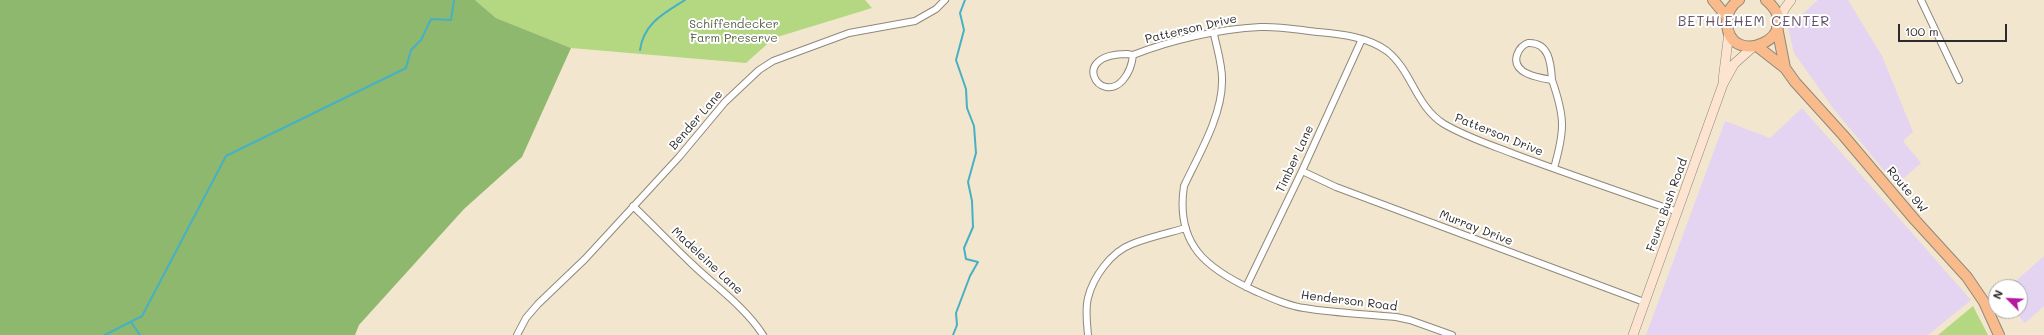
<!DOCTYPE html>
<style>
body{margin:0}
#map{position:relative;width:2044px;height:335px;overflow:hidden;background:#f3e6ce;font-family:Mali,sans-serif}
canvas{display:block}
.north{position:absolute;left:1988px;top:279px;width:40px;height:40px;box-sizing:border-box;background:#fff;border:1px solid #aaa;border-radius:50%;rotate:294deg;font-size:11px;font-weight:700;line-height:16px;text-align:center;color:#2b2b2b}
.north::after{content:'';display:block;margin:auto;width:14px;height:18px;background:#b5179e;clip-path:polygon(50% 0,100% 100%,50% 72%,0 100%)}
.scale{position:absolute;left:1898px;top:24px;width:109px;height:18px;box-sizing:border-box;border:2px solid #2b2b2b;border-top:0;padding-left:5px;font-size:12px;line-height:14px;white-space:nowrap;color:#2b2b2b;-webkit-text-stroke:3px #fff;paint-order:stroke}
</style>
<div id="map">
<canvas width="2044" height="335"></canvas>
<div class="north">N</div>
<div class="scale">100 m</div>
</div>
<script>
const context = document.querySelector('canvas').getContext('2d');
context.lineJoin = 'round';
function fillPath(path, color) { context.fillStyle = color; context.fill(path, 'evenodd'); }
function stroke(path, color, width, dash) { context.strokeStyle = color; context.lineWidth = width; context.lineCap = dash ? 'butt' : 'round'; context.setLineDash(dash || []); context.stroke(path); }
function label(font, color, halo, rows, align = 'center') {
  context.font = font + ' Mali,sans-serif'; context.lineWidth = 4; context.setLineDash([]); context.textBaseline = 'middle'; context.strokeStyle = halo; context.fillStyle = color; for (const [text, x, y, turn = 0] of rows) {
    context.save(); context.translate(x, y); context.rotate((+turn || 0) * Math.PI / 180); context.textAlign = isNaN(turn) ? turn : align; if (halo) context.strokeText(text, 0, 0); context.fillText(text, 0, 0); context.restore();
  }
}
const built = new Path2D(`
 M1818 0H1848L1882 56 1913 132 1903 141 1921 163 1896 185 1833 108 1794 53 1788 27Z
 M1802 108 1971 300 1928 335H1646L1725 121 1770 138Z
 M2044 256V306L2025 323 2014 311H2020V287H2009Z`);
const green = new Path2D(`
 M475 0H865L872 8 774 38 746 63 571 48 496 18Z
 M1973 306 1988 335H1938Z`);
const forest = new Path2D(`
 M0 0H475L496 18 571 48 522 157 464 209 359 325 355 335H0Z`);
const stream = new Path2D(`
 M640 50C644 23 663 14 685 0
 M131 322 140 335
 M105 335 142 316 226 156 406 68 411 50 421 40 431 19 451 20 454 0
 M953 335 957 325 956 313 970 276 978 262 966 259 964 248 973 227 972 201 968 182 976 153 974 126 967 108 966 89 956 60 964 30 960 13 965 0`);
const minor = new Path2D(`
 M1921 0 1959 80
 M1214 34C1217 49 1223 67 1222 82 1222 116 1198 156 1184 186 1175 245 1207 269 1255 291 1271 298 1288 306 1304 308 1334 313 1365 314 1396 317L1410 320 1452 335
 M1528 43C1549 42 1551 63 1552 80 1540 78 1511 74 1517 55 1519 49 1522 45 1528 43Z
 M1127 54 1133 55C1132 65 1129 73 1123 80 1100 106 1068 54 1127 54Z
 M1133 55C1171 40 1219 29 1260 27 1279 26 1299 30 1318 32 1341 34 1368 37 1387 51 1412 71 1416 107 1444 124 1466 137 1491 145 1514 154 1568 174 1623 193 1678 212
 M1552 80C1565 117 1565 130 1554 168
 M1302 171 1336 187 1644 302
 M633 206C653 225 672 245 692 264 716 287 745 307 763 335
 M1246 287 1302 171 1362 39
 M517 335 526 318 538 304 585 259 679 157 725 102 759 70 773 61 849 33 915 21 936 9 945 0
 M1088 335C1087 323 1085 310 1088 298 1093 277 1111 252 1132 244 1149 237 1168 233 1186 228`);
const secondary = new Path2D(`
 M1778 23 1785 8 1791 0
 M1723 80 1729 32
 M1633 335 1723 84 1734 64 1753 47`);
const primary = new Path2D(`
 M1713 0 1727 17
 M1739 0C1731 5 1727 13 1727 23 1729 71 1809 36 1766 0
 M1777 27 1785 68
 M1758 47 1785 68 1795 82 1843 135 1915 220 1967 277 1984 302 1999 335`);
const parkNames = [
 ["Schiffendecker",734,24],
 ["Farm Preserve",734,38]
];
const streetNames = [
 ["Patterson Drive",1191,29,-13],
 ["Bender Lane",696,120,-49],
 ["Patterson Drive",1499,135,22],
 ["Timber Lane",1295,159,-65],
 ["Route 9W",1907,190,50],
 ["Feura Bush Road",1667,205,-70],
 ["Murray Drive",1476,228,21],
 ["Madeleine Lane",707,261,43],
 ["Henderson Road",1349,301,7]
];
const quarterNames = [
 ["BETHLEHEM CENTER",1754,22]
];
fillPath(built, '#e4d3f1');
fillPath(green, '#b4d881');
fillPath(forest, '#8fb86f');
stroke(stream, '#46b1c4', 2);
stroke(minor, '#8f887c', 8);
stroke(secondary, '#8f887c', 10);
stroke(primary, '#8f887c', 12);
stroke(minor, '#fff', 6);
stroke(secondary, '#fde4d1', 9);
stroke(primary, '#fabb8c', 10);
label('12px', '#545f45', '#fff', parkNames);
label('12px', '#2b2b2b', '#fff', streetNames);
context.letterSpacing = '1px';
label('14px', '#635367', '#fff', quarterNames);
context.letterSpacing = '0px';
</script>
